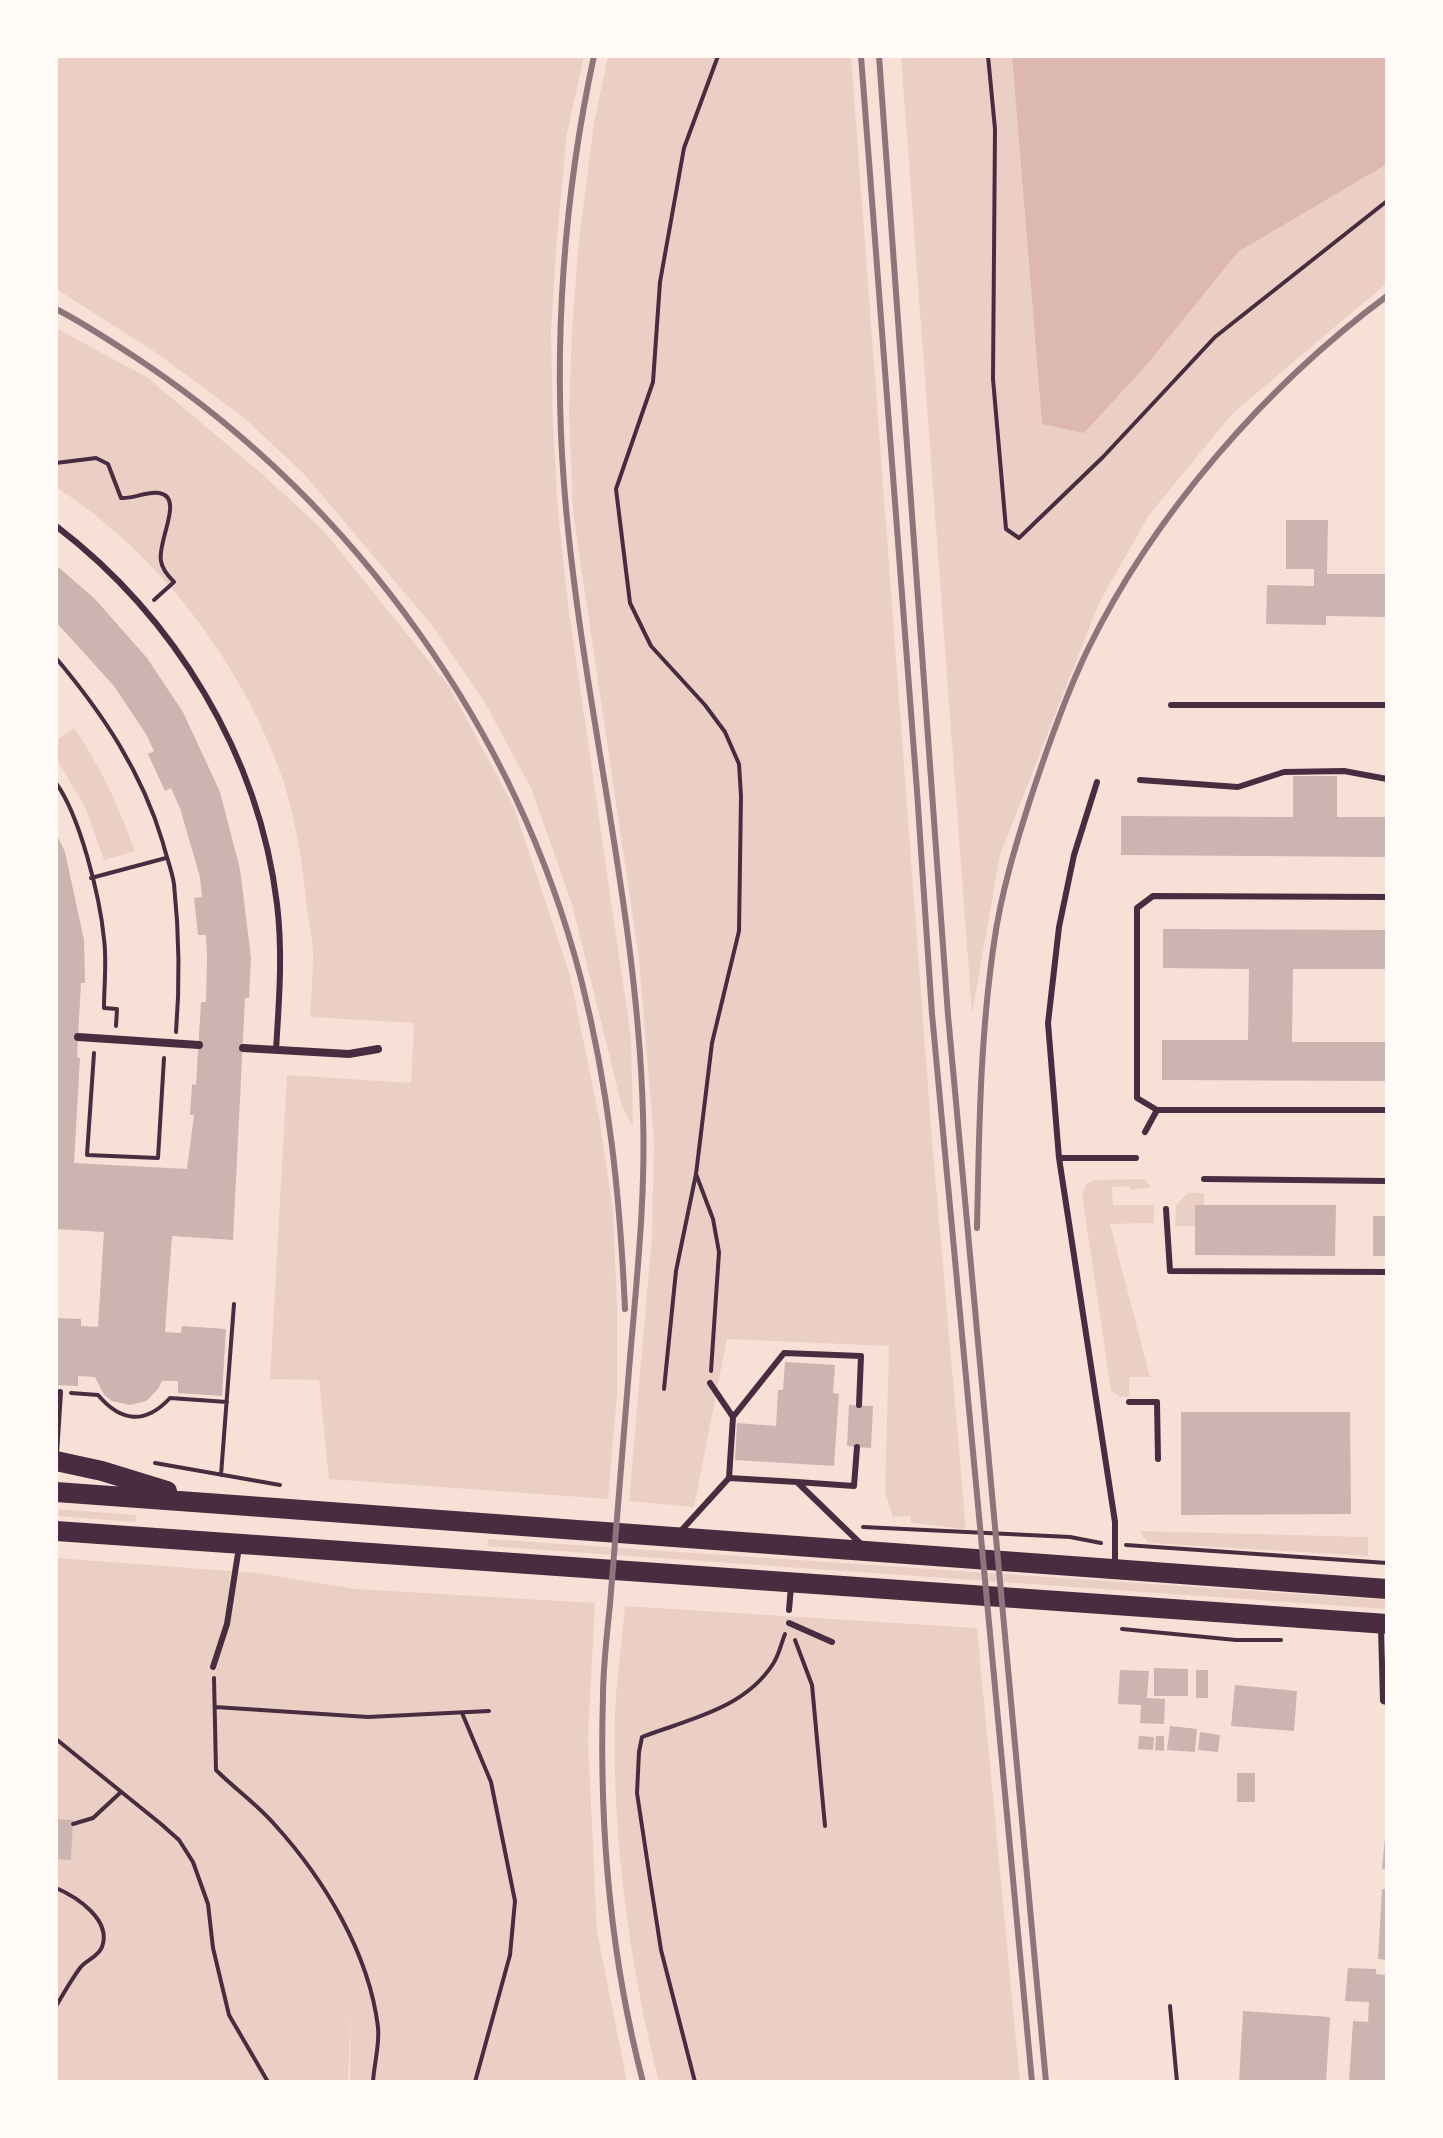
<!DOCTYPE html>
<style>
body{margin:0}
#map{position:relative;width:1443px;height:2138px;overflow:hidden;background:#f7e1d7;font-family:Jost,sans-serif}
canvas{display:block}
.frame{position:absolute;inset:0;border:58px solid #fffaf5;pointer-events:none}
</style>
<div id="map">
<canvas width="1443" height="2138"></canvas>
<div class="frame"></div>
</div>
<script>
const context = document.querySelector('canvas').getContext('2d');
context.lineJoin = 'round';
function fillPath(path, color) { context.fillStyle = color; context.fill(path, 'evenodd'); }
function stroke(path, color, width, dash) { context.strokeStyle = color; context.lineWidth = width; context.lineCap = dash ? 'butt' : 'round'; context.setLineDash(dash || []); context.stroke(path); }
const green = new Path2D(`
 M56 56H584L567 134 557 237 551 332 553 427 558 511 568 604 631 1038 633 1126 622 1107 572 904 531 788 484 701 431 624 304 474 242 416 152 350 56 289Z
 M608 56H851L932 1140 966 1529 911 1523V1516L893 1517 885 1492 889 1346 727 1339 694 1507 629 1501 652 1235 654 1143 639 959 573 512 569 414 572 328 579 240 594 123Z
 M901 56H1012L1042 424 1149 362 1238 252 1387 164V283L1233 413 1149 515 1099 603 1000 855 972 1014Z
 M56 328 148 378 261 473 323 530 449 686 514 807 570 975 600 1123 613 1211 617 1305V1396L608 1499 329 1479 319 1380 270 1379 287 1075 411 1083 414 1023 310 1017C311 997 313 977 313 956 313 941 309 924 307 908 302 861 295 811 278 766 236 655 156 552 56 487Z
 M74 728C102 769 118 805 135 851L104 860 86 809 56 758V740Z
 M1144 1179 1151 1187 1130 1190V1186L1112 1187 1113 1205H1154V1223L1110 1224 1150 1377H1129V1397H1121L1111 1391 1082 1194 1087 1183 1095 1180Z
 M1188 1193H1204V1205H1195V1226H1175L1176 1205Z
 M56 1509 136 1515V1522L56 1516Z
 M1139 1531 1368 1537V1556L1149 1543Z
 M488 1539 1387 1600V1609L487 1546Z
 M56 1558 257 1573 356 1589 595 1603 588 1739 597 1932 627 2082H350L351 2009 348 2082H56Z
 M625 1606 977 1628 1020 2082H659C629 1962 612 1839 615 1715 616 1679 622 1642 625 1606Z`);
const water = new Path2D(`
 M1012 56H1387V164L1238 252 1149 362 1084 433 1042 424Z`);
const building = new Path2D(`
 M1286 520H1328L1327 574H1387V617L1326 616V625L1266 624 1267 585 1314 586V569H1286Z
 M56 565 95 599 147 658 183 712 220 792 240 869 251 958 249 998H245L233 1240 172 1236 165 1332 181 1333 182 1326 226 1329 222 1396 178 1393V1381H162L158 1389 146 1401 130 1405 112 1401 104 1395 95 1377 78 1376V1386L56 1385V1318L81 1319V1326L98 1327 104 1232 56 1229V833L65 852 84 940 85 983H81L78 1037 77 1057 80 1058 74 1163 187 1169 194 1115H190L192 1084 196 1085 201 1002H206L207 957 206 935H198L194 898 202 897 200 877 180 808 171 788 165 791 148 754 154 751 146 734 114 686 56 622Z
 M1293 776H1337V817H1387V857L1121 855V816L1293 817Z
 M1163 929 1387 930V969H1293L1292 1042H1387V1081L1162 1080V1040H1248L1249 969 1163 968Z
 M1195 1205H1336L1335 1256 1195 1255Z
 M1373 1216H1387V1256H1373Z
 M785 1362 835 1365 833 1393 839 1394 834 1466 735 1460 737 1423 776 1426 778 1390H783Z
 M849 1405 873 1406 871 1448 847 1446Z
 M1181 1412H1350L1351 1514 1181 1515Z
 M1154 1668 1188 1669V1696H1154Z
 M1120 1670 1149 1671 1147 1698 1165 1699 1164 1724 1140 1723 1141 1705 1118 1704Z
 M1196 1670H1208V1698H1196Z
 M1235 1685 1297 1691 1294 1731 1231 1726Z
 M1170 1726 1197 1729 1195 1752 1167 1750Z
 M1200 1732 1220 1735 1218 1752 1198 1750Z
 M1139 1736 1154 1737 1153 1750 1138 1749Z
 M1156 1736H1164V1751L1155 1750Z
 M1237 1773H1255V1802H1237Z
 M56 1819 73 1820 71 1860 56 1859Z
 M1385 1838H1387V1869H1382Z
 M1382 1889H1387V1960L1378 1959Z
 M1348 1968 1376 1969V1974L1387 1975V2082H1349L1353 2021 1368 2022 1369 2002 1345 2001Z
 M1243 2011 1330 2017 1326 2082H1239Z`);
const path = new Path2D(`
 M988 56 995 129 993 379 1006 529 1019 538 1103 457 1215 337 1387 201
 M56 463 96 458 108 464 121 498C134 499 146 491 159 493 185 497 157 541 161 561 162 569 168 576 174 582L154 600
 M56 658C103 714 142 772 163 843 166 856 172 870 174 884 179 932 180 983 176 1032
 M56 783C80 816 100 897 104 939 107 961 104 986 104 1008L117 1009 116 1026
 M91 878 166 858
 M94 1053 87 1155 158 1158 164 1058
 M711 1371 719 1252 713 1219 696 1174 712 1043 739 931 741 796 739 764 725 732 705 705 651 646 630 603 616 489 653 382 660 282 684 148 718 56
 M664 1389 676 1271 696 1174
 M71 1393 98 1395C121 1422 145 1425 170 1398L227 1402
 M155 1463 280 1485
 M221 1475 234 1304
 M863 1527 1070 1537 1101 1543
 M1126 1545 1387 1563
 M1122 1629 1236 1640H1281
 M795 1640 812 1685 825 1826
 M214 1678 216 1770C235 1789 258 1805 275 1825 324 1879 369 1953 378 2027 380 2044 374 2064 373 2082
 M215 1707 368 1717 489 1711
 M462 1713 491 1782 515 1901 510 1955 475 2082
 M56 1739 161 1824 179 1840 193 1862 208 1904 213 1948 229 2015 268 2082
 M73 1824 93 1818 121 1792
 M56 1888C77 1897 112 1920 102 1947 98 1957 86 1960 80 1968 71 1980 64 1993 56 2006
 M1170 2006 1177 2082
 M695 2082 661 1950 650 1879 637 1793 639 1752 642 1737C689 1719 744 1709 773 1664 779 1655 781 1644 785 1634`);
const service = new Path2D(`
 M56 526C175 617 259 755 277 904 283 953 279 1001 276 1050
 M1171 705H1387
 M1140 780 1238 787 1284 772 1344 771 1387 779
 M1097 782 1074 855 1059 927 1048 1023 1059 1158 1115 1522V1565
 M1387 897 1153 896 1137 908V1098L1157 1110H1387
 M1145 1132 1157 1110
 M1059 1158H1136
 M1204 1179 1387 1181
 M1166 1209 1170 1271 1387 1272
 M710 1383 733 1417
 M1129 1402H1157L1158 1459
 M56 1454 60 1392
 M729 1478 733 1417 784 1353 861 1356 859 1405
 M797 1482 854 1486 857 1447
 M679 1533 729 1478 797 1482 862 1545
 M789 1610 791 1586
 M789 1623 832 1642
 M1381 1628 1383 1701 1387 1702
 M213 1667 227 1624 239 1547`);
const minor = new Path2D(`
 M78 1037 199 1045
 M243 1048 349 1054 378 1049`);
const primary = new Path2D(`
 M56 1461 102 1471 167 1491
 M56 1492 1387 1589
 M56 1531 1387 1624`);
const rail = new Path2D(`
 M594 56C564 194 553 343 564 484 580 695 637 902 643 1114 646 1199 636 1285 629 1370 623 1448 616 1526 610 1604 607 1635 603 1666 603 1696 599 1826 610 1956 643 2082
 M861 56 917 791 932 1014 1032 2082
 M879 56 948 1015 1046 2082
 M56 309C87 325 115 344 144 363 356 506 517 731 581 979 609 1088 620 1197 625 1309
 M977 1228C979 1133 980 1038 994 943 1001 892 1017 840 1033 791 1049 743 1066 694 1088 649 1154 514 1266 386 1387 296`);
fillPath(green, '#ebcfc5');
fillPath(water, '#dcb8b0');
fillPath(building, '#ccb4b1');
stroke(path, '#4a2c40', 4);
stroke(service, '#4a2c40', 6);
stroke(minor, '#4a2c40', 8);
stroke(primary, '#4a2c40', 20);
stroke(rail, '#8f747c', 6);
</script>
